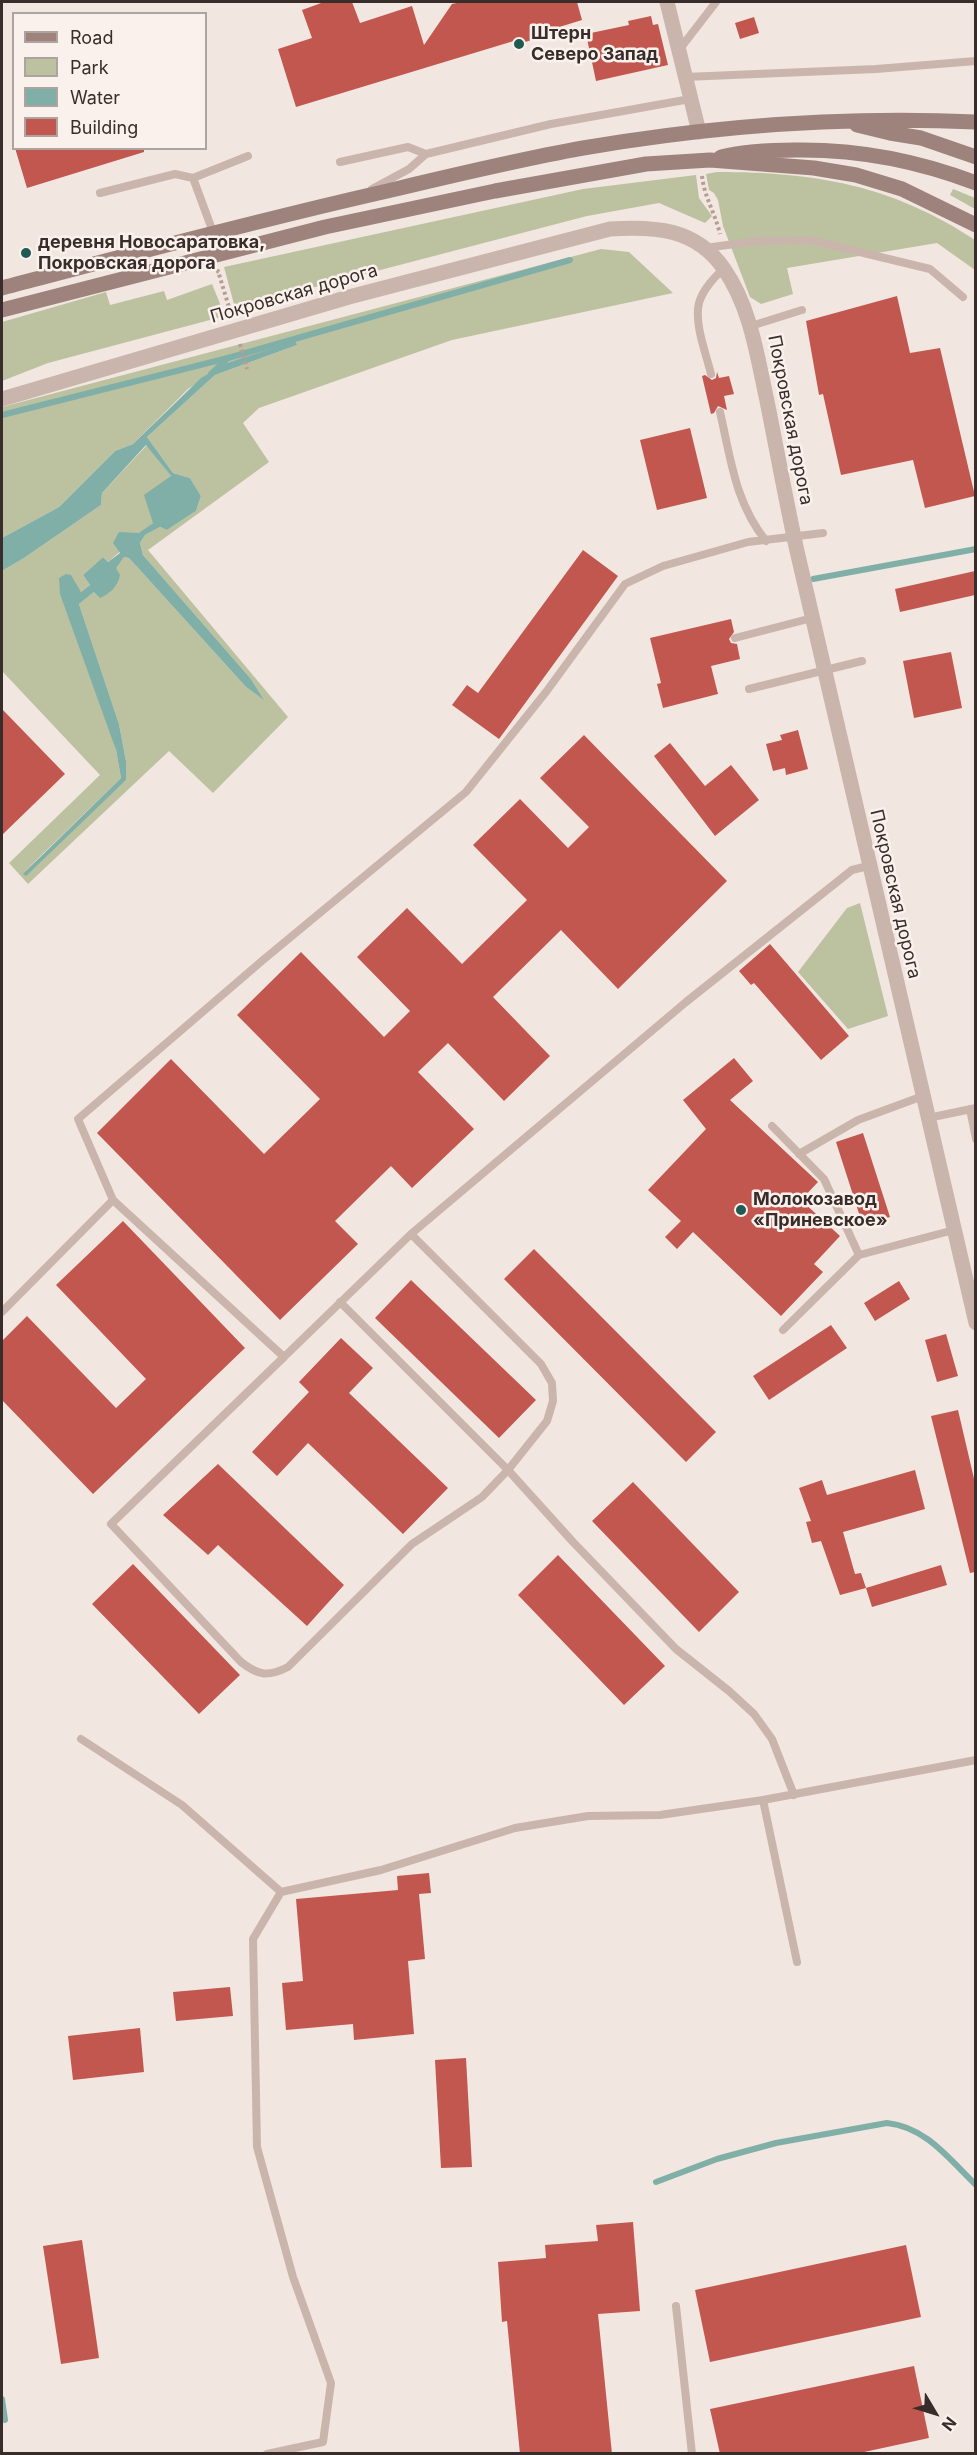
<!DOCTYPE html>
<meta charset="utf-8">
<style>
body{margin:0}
#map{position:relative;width:977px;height:2455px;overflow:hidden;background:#f2e6e0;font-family:Inter,sans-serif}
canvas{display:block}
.frame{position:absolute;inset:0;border:3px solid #392d2b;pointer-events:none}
.legend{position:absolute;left:12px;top:12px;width:195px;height:138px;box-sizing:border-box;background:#faf1ec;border:2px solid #ada39f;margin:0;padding:8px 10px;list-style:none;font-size:18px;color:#392d2b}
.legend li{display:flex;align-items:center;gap:12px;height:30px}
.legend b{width:30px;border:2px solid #ada39f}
.north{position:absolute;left:905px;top:2383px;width:60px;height:60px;-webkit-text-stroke:4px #faf1ec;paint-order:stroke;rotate:128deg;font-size:16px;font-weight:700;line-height:24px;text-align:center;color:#392d2b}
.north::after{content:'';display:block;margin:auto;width:21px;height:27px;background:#392d2b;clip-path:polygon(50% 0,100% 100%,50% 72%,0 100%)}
</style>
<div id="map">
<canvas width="977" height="2455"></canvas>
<div class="frame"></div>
<ul class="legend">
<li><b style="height:8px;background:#9e837d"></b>Road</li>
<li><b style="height:16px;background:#bcc1a0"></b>Park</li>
<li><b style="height:16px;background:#80afa8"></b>Water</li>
<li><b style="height:16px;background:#c2574f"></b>Building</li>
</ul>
<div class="north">N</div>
</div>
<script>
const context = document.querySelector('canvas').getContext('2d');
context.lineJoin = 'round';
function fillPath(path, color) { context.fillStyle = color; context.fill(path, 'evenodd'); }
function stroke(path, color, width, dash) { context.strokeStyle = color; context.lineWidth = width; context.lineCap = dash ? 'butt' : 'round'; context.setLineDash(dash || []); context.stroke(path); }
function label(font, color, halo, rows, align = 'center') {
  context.font = font + ' Inter,sans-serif'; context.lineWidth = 5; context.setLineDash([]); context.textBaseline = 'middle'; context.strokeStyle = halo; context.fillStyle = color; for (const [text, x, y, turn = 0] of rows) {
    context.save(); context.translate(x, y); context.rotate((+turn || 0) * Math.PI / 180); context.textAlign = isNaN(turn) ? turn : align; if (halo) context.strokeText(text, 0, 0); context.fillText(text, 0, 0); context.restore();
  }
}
const green = new Path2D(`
 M717 172C815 172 892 185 975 240V270L937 243 787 268 793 294 761 304 750 297 723 226 718 200 714 193 709 190 706 174Z
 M696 175 699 198 712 216 705 223 659 203 587 216 235 308 224 267 583 189Z
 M953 189 975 198V209L950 195Z
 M601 249 629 252 673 293 452 340 259 408 243 423 269 462 148 550 288 717 213 793 169 751 28 884 9 863 100 775 2 671V571L24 558 101 505 102 493 147 445 171 476 153 523 108 562 103 557 83 575 90 585 81 592 66 574 116 750 121 778 23 873 126 780V761L119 724 79 604 94 592 124 557 129 558 246 687 263 699 251 679 143 555 140 543 145 535 160 527 167 530 196 511 201 496 190 478 173 473 147 437 215 375 297 345 227 363 188 389 133 444 115 451 59 507 2 538V407Z
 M212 284 225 316 48 363 2 381V322L106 292 110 305 164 291 167 300Z
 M860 903 888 1016 848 1029 798 972 847 908Z`);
const water = new Path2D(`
 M295 341 297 345 215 375 147 437 173 473 190 478 201 496 196 511 167 530 160 527 145 535 140 543 143 555 251 679 264 700 246 687 129 558 124 557 116 568 120 575C118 586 110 594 100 598L94 592 79 604 119 724 126 761V780L26 876 23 874 121 778 116 750 60 594 59 578 66 574 71 575 81 592 90 585 83 575 103 557 108 562 120 553 113 543 119 532 139 533 153 523 144 495 171 476 146 445 102 493 101 505 24 558 2 571V538L59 507 115 451 133 444 201 378 227 363Z`);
const stream = new Path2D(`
 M211 374 228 358
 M2 415 228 358 570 260
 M813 579 976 549
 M656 2182 717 2159 776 2143 887 2123C926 2127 949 2159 976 2185
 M2 2399 5 2420`);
const building = new Path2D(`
 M324 2H352L360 23 412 6 424 45 452 4 461 2H577L582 20 543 32 541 37 522 43 517 40 296 107 278 49 312 38 302 10Z
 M651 16 653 25 658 24 668 65 596 81 586 34 629 25 628 21Z
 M754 17 759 33 740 39 735 23Z
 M15 148H144V152L27 188Z
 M897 296 910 353 940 348 975 496 925 508 913 460 841 475 823 394 819 395 806 321Z
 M717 372 719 378 729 376 734 394 724 396 727 410 718 406 714 413 711 414 702 376 705 375 712 380 716 378Z
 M690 428 707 498 657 510 640 440Z
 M583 550 618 576 499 739 452 705 467 685 478 693Z
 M975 571V595L900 612 895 589Z
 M731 619 734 632 729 639 731 643 737 644 740 659 711 666 718 694 663 708 657 684 661 683 650 638Z
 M951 652 962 708 914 718 903 661Z
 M2 709 65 774 2 835Z
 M798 730 808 769 786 775 785 768 773 771 766 744 782 740 780 735Z
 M584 735 727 881 618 989 561 930 493 997 550 1056 504 1101 448 1043 418 1072 474 1129 412 1188 391 1166 335 1221 358 1244 280 1320 97 1133 171 1059 264 1154 320 1099 237 1015 301 952 384 1037 410 1011 357 957 407 908 462 964 527 900 473 845 520 799 568 848 589 827 540 778Z
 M670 743 705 786 731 765 759 800 715 836 654 756Z
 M770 944 849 1036 821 1060 754 983 751 985 739 971Z
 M734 1058 753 1081 730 1100 818 1182 801 1200 840 1236 814 1264 823 1272 781 1316 693 1232 677 1249 665 1237 681 1221 648 1190 706 1129 683 1100Z
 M863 1133 890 1217 863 1226 836 1142Z
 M123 1221 245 1348 93 1494 2 1400V1341L27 1316 116 1408 146 1379 56 1285Z
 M534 1249 716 1432 686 1462 504 1279Z
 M411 1280 536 1400 499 1438 375 1318Z
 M899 1281 910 1299 875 1321 864 1303Z
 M831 1325 847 1348 769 1400 753 1376Z
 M946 1334 958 1376 937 1382 925 1340Z
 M341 1338 373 1368 349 1393 448 1488 403 1534 308 1443 277 1476 252 1452 309 1392 299 1382Z
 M958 1410 975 1483V1572L970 1573 931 1416Z
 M218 1464 344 1585 307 1626 218 1545 208 1555 163 1515Z
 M915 1470 925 1509 843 1532 855 1574 861 1573 866 1588 840 1595 821 1541 812 1543 806 1522 811 1521 799 1488 822 1480 827 1495Z
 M633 1482 739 1592 699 1632 592 1521Z
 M558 1555 665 1666 624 1705 518 1595Z
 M133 1564 240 1675 199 1714 92 1604Z
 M941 1565 947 1585 872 1607 866 1588Z
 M429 1873 431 1893 419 1894 425 1959 408 1961 414 2034 354 2040 353 2024 286 2030 282 1983 303 1981 296 1899 398 1890 397 1876Z
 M230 1987 233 2016 176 2021 173 1992Z
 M140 2028 144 2072 73 2080 68 2036Z
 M466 2058 472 2167 441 2168 435 2060Z
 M633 2222 640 2311 598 2314 612 2454H520L507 2321 502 2322 498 2262 546 2258 545 2245 598 2241 596 2225Z
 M82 2240 99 2358 61 2364 43 2246Z
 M906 2245 921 2317 710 2362 695 2290Z
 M914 2366 929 2438 855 2454H720L710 2409Z`);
const path = new Path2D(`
 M702 176C704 196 715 213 720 234
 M216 272 218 271 232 317
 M240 344 247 369`);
const lane = new Path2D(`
 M679 50 716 2
 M685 77 876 69 976 61
 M340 162 408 147 426 154
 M372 189 409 169 426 154 551 124 690 99
 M100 193 175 174 193 178
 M213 232 193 178 248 156
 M705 248 757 241 810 240 930 269 963 297
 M751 326 802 310
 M711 374C706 353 694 324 699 303 703 289 714 278 724 268
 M720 412C731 460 735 502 766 541
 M823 533 748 542 663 566 625 584 546 692 466 792 263 960 78 1119 113 1200 284 1357 411 1234 686 1002 852 870 868 866
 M735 638 812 618
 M749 689 862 661
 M970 1109 976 1139
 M928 1118 976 1108
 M772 1126 824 1179 859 1255 783 1330
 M799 1154 858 1120 923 1096
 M859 1255 954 1230
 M340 1302 508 1470 573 1542 676 1649 729 1691 754 1714 772 1739 794 1795
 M2 1312 113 1200
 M284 1357 111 1524 241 1662C259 1676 268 1677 288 1667L412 1544 482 1497 508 1470 547 1421 553 1401 552 1383 541 1364 411 1234
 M81 1739 182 1805 281 1892
 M763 1800 797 1962
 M676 2306 692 2454
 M267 2454 323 2442 331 2383 293 2277 257 2147 253 1939 281 1892 381 1870 515 1828 588 1816 660 1815 763 1800 976 1760`);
const street = new Path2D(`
 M667 2 699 132
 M2 399 349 297 610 229C654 226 696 228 724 269 751 308 757 356 767 401 777 451 786 501 797 551 855 808 916 1065 976 1323`);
const secondary = new Path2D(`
 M857 125 890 133 921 138 976 157
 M721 157C746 151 770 150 795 150 858 149 916 160 976 183
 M2 288C128 255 255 221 383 192 450 176 516 160 583 148 712 126 845 116 976 122
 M2 310 325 227 495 191 646 164 710 160 814 168 856 175 902 189 976 225`);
const markers = [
 [519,44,6,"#215953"],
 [26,253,6,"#215953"],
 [741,1210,6,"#215953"]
];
const poiNames = [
 ["Штерн",531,34],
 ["Северо Запад",531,55],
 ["деревня Новосаратовка,",38,243],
 ["Покровская дорога",38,264],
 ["Молокозавод",753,1200],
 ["«Приневское»",753,1221]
];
const streetNames = [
 ["Покровская дорога",294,294,-16],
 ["Покровская дорога",790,420,79],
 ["Покровская дорога",895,894,77]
];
fillPath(green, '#bcc1a0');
fillPath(water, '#80afa8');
stroke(stream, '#80afa8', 6);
fillPath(building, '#c2574f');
stroke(path, '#b69e96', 4, [3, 3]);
stroke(lane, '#cab5ac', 8);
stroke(street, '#cab5ac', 15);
stroke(secondary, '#9e837d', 15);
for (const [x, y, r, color] of markers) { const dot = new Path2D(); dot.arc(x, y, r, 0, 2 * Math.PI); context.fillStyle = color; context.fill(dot); stroke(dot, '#faf1ec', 2); }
label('bold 18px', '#392d2b', '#faf1ec', poiNames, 'left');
label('18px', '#392d2b', '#faf1ec', streetNames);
</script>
